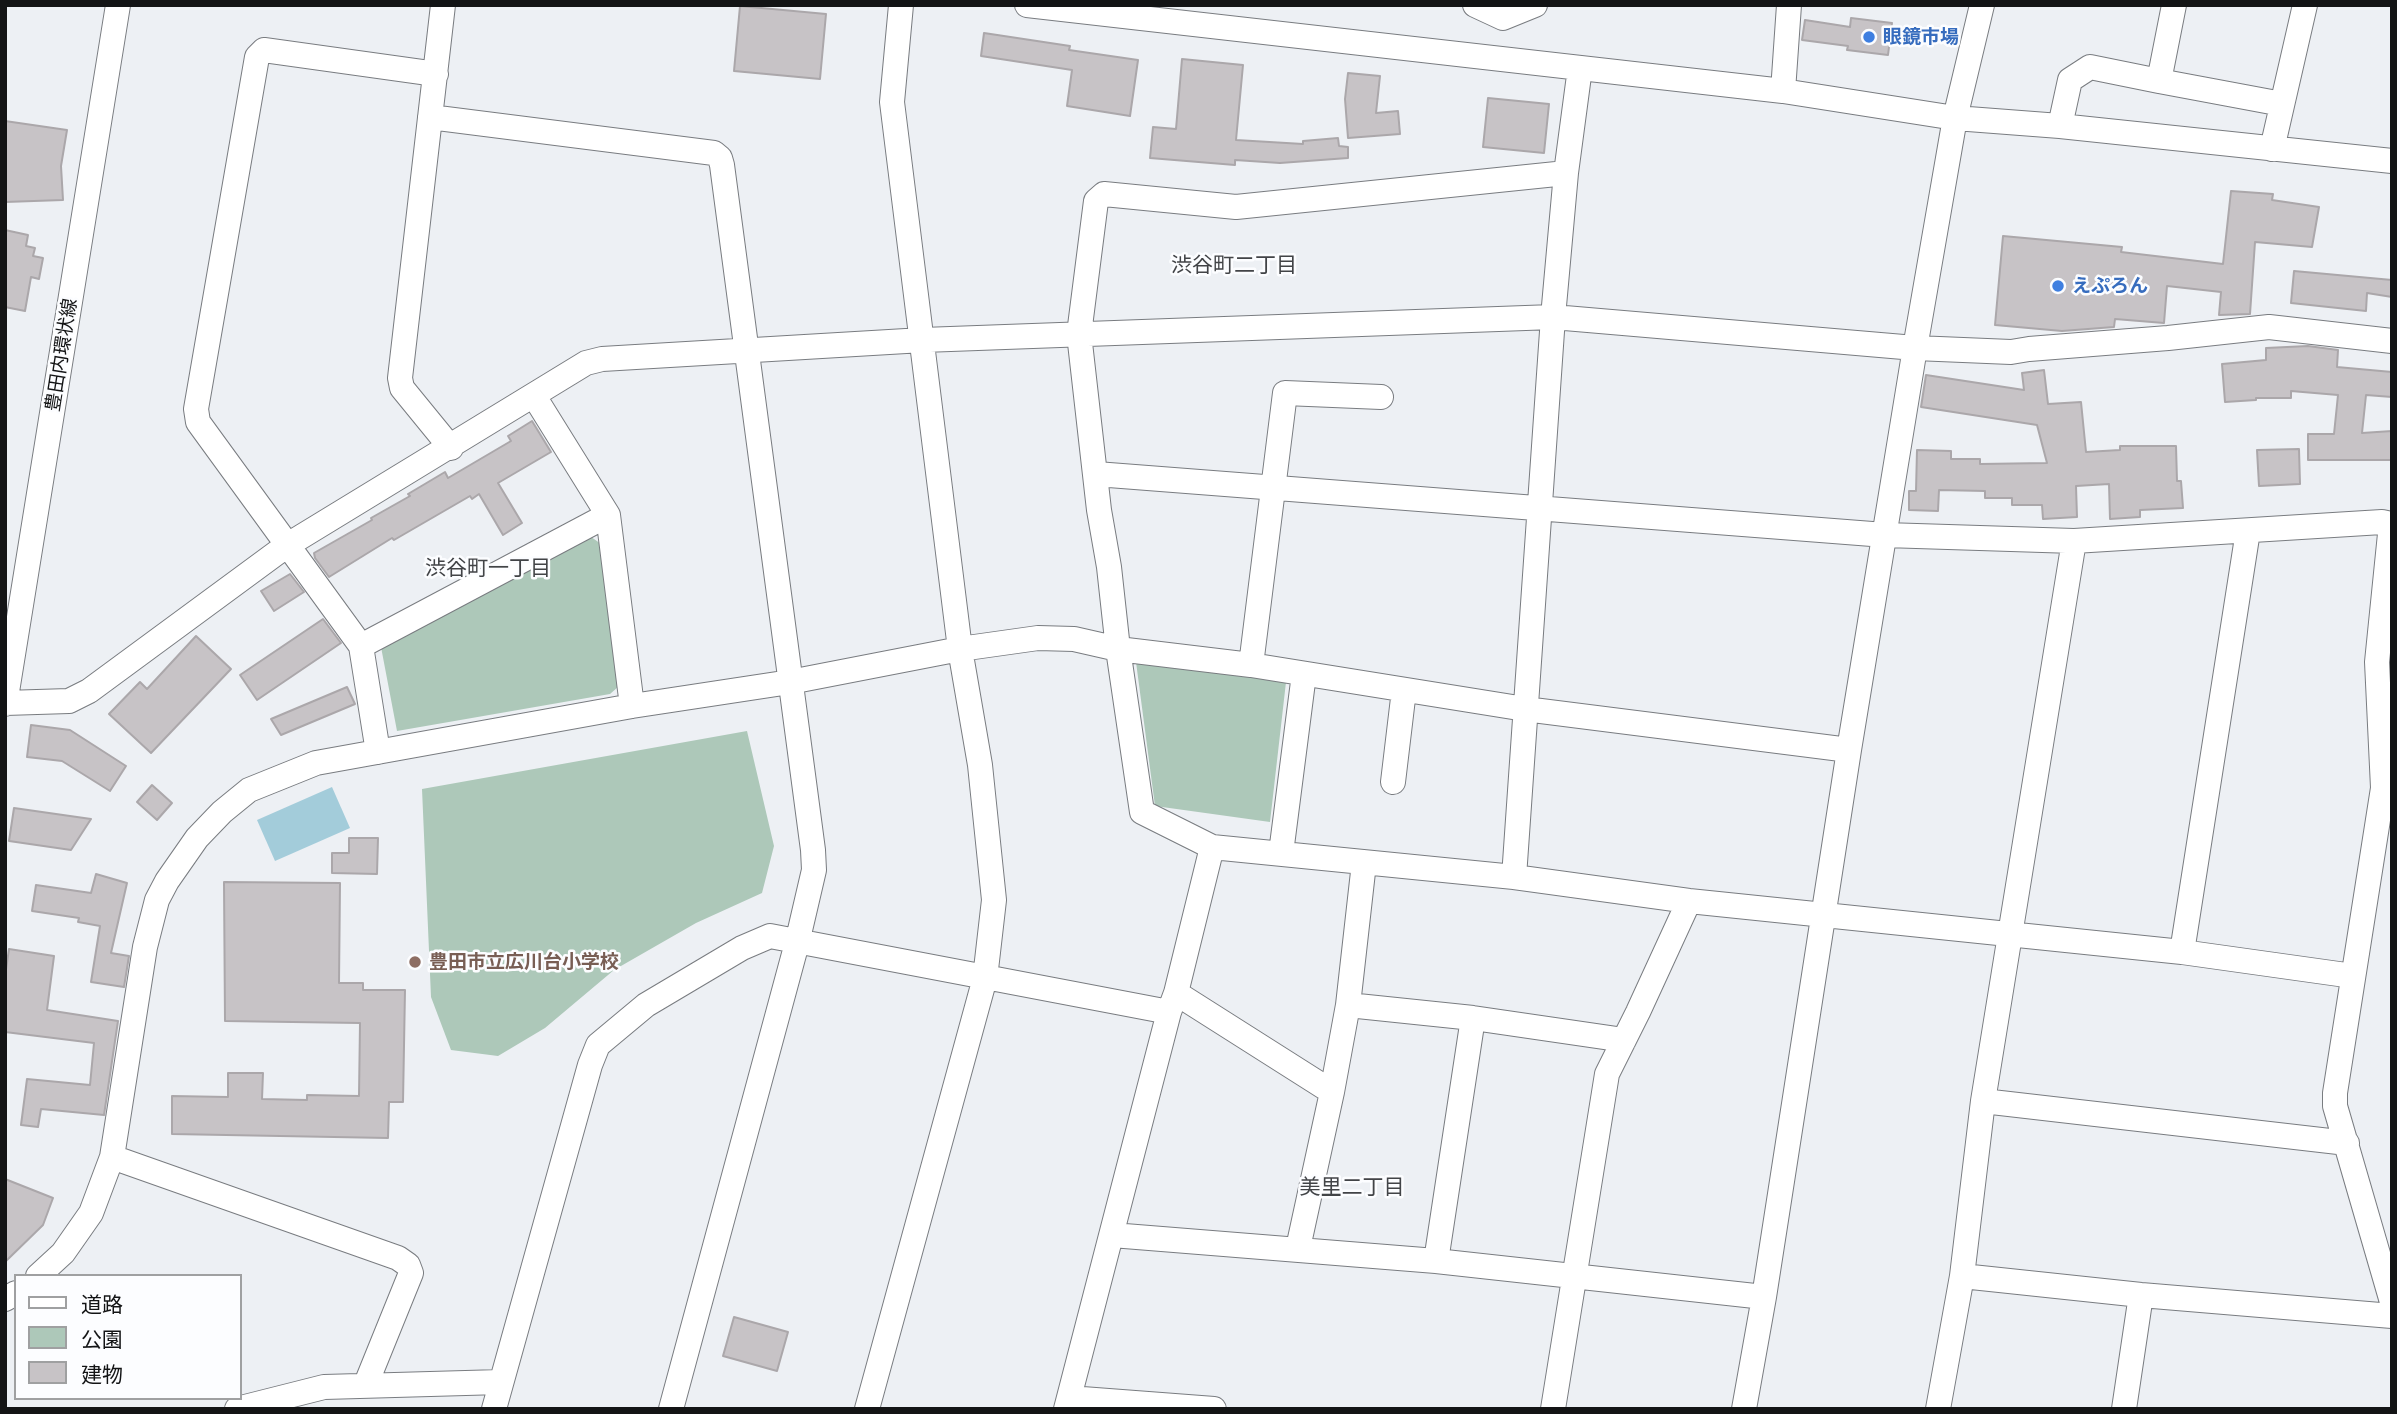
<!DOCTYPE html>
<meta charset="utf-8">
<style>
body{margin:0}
#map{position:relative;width:2397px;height:1414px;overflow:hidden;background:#edf0f4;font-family:Literata,"Noto Sans JP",serif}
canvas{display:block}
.frame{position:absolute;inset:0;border:7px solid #131415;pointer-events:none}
.legend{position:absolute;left:14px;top:1274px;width:228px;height:126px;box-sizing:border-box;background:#fcfdff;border:2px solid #9fa0a1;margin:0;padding:9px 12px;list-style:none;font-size:21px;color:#131415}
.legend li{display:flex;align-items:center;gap:14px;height:35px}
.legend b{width:35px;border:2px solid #9fa0a1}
</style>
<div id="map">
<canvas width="2397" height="1414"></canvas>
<div class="frame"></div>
<ul class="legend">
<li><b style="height:9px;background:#fff"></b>道路</li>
<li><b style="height:19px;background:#adc8b9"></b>公園</li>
<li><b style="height:19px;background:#c7c3c6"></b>建物</li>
</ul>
</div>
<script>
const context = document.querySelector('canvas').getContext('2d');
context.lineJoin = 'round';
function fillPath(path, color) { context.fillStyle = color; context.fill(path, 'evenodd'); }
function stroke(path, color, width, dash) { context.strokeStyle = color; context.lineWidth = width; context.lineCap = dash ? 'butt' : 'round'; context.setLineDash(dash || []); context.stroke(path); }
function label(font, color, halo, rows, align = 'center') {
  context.font = font + ' Literata,"Noto Sans JP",serif'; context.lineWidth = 5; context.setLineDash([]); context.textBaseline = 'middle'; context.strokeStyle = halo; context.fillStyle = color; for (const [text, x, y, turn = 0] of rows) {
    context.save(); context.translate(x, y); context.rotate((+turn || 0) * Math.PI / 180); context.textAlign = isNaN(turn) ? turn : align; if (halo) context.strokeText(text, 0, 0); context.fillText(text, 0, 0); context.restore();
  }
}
const green = new Path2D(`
 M587 534 601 544 618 687 610 694 397 731 381 647Z
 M1136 662 1286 682 1270 822 1155 806Z
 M747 731 774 846 762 893 696 923 614 970 545 1028 498 1056 451 1050 431 997 422 789Z`);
const water = new Path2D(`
 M332 787 350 828 275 861 257 820Z`);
const building = new Path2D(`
 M740 6 826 14 820 79 734 71Z
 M1851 18 1892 23 1888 55 1847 50 1848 46 1802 40 1805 20 1850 27Z
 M984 33 1070 46 1069 50 1138 60 1130 116 1067 106 1072 70 981 56Z
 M1182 59 1243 65 1236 140 1303 144V141L1338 138 1339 146 1348 147V158L1280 163 1235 160V165L1150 158 1153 127 1176 129Z
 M1348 73 1380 76 1376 113 1398 111 1400 134 1348 138 1345 99Z
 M1488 98 1549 104 1544 153 1483 147Z
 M5 121 67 130 61 166 63 200 5 202Z
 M2231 191 2273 194 2272 200 2319 207 2312 247 2255 242 2250 314 2219 315 2221 292 2167 286 2164 323 2115 319 2114 327 2062 331 1995 325 2003 236 2122 247 2121 252 2223 264Z
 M5 230 28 235 26 246 35 248 33 256 43 258 39 279 31 277 25 311 5 307Z
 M2294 271 2392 280V297L2367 293 2366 311 2291 303Z
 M2308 346 2338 350 2337 367 2392 372V397L2366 395 2362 433 2392 431V460H2308V434H2334L2338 395 2291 391V398H2256V400L2225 402 2222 364 2266 360V348Z
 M2044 370 2048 404 2081 402 2086 452 2120 450V446H2176L2177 481H2181L2183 508 2140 510V517L2110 519 2109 484 2076 486 2077 517 2043 519 2042 505H2012V498H1985V491L1939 490 1938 511 1909 510V491H1916L1917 450 1951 451V459H1980V464L2047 463 2037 425 1921 407 1926 375 2024 390 2022 373Z
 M532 421 551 452 498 483 522 523 503 535 479 494 472 499 470 496 394 540 392 538 329 577 315 558 314 553 372 520 371 518 410 496 408 494 445 472 448 478 511 441 508 436Z
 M2299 449 2300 484 2259 486 2257 450Z
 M290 574 304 592 274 611 261 591Z
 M323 619 341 643 257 700 240 675Z
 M196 636 231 669 151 753 109 714 140 682 147 689Z
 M347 687 355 704 281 735 271 719Z
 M31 725 70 730 126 766 110 791 62 761 27 757Z
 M152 785 172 803 157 820 137 802Z
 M14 808 91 819 71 850 9 841Z
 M349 838H378L377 874 332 873V853H349Z
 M96 874 127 883 111 953 129 956 124 987 91 982 100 926 78 922 79 918 32 911 36 885 91 893Z
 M224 882 340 883 339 983H363V990H405L403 1102H389L388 1138 172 1134V1096L228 1097V1073H263L262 1099 307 1100V1095L359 1096 360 1023 225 1021Z
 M9 949 54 956 47 1010 118 1021 104 1115 41 1109 38 1127 21 1125 27 1079 90 1085 94 1043 5 1032V976Z
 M5 1179 53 1198 43 1225 5 1262Z
 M734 1317 788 1332 777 1371 723 1356Z`);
const minor = new Path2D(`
 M443 5 400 378 402 388 451 448
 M1027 5 1783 91 1955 118 2060 126 2392 161
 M1475 5 1503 18 1535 5
 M2174 5 2159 81 2282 104
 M1783 91 1789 5
 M430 117 714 153 720 158 722 165 813 850 814 870 797 943 671 1409
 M2060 126 2070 80 2090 67 2159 81
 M2272 149 2305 5
 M1566 173 1236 207 1104 194 1096 201 1079 334 1099 510 1109 567 1118 649 1142 812 1212 847 1514 877 1689 901 2182 952 2353 976
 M534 396 608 515 632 706
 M1096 474 1885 535 2074 541 2382 522 2391 524 2377 662 2383 788 2335 1093V1106L2392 1302
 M361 646 608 515
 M1251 665 1285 393 1381 397
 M5 703 69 701 89 691 286 546 586 363 602 359 923 340 1553 317 1915 348 2011 352 2029 349 2168 338 2269 327 2392 341
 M5 704 118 5
 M378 752 361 646 198 422 196 409 257 57 264 50 436 74
 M1393 782 1404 690
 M1281 853 1304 674
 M1514 877 1553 317 1566 173 1580 68
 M2182 952 2248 531
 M1176 993 1332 1092
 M1348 1005 1473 1018 1624 1040
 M1983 1101 2347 1143
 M112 1157 398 1258 408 1265 411 1273 366 1384
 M1112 1235 1436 1261 1764 1297
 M1298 1248 1332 1092 1348 1005 1364 863
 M1436 1261 1473 1018
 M38 1276 63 1253 91 1213 112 1157 145 947 157 900 167 881 197 838 222 812 249 790 316 763 632 706 790 682 960 649 1038 638 1074 639 1118 649 1251 665 1525 709 1849 750
 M1962 1276 2141 1295 2392 1316
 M5 1299 16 1293
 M1069 1398 1214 1409
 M237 1409 324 1387 501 1382
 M494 1409 590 1065 598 1045 646 1005 742 948 770 936 1169 1012
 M867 1409 985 978 994 900 980 765 960 649 892 102 901 5
 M1066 1409 1169 1012 1176 993 1212 847
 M1553 1409 1607 1074 1638 1012 1689 901
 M1744 1409 1764 1297 1849 750 1915 348 1955 118 1982 5
 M1938 1409 1962 1276 1983 1101 2074 541
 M2124 1409 2141 1295`);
const markers = [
 [1869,37,7,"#3f7fe0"],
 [2058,286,7,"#3f7fe0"],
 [415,962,7,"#8d6e63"]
];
const shopNames = [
 ["眼鏡市場",1883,37],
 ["えぷろん",2072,286]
];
const streetNames = [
 ["豊田内環状線",62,355,-81]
];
const educationNames = [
 ["豊田市立広川台小学校",429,962]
];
const neighbourhoodNames = [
 ["渋谷町二丁目",1234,266],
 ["渋谷町一丁目",488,569],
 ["美里二丁目",1352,1188]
];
fillPath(green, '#adc8b9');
fillPath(water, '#a3ccda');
fillPath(building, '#c7c3c6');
stroke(building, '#aba7aa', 2);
stroke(minor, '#797c80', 26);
stroke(minor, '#fff', 24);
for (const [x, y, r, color] of markers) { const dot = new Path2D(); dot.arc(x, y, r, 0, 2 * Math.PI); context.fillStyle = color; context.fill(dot); stroke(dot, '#fcfdff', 2.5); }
label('bold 19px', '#366cbe', '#fcfdff', shopNames, 'left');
label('19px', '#131415', '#fcfdff', streetNames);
label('bold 19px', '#785e54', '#fcfdff', educationNames, 'left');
label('21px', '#424447', '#fcfdff', neighbourhoodNames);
</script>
